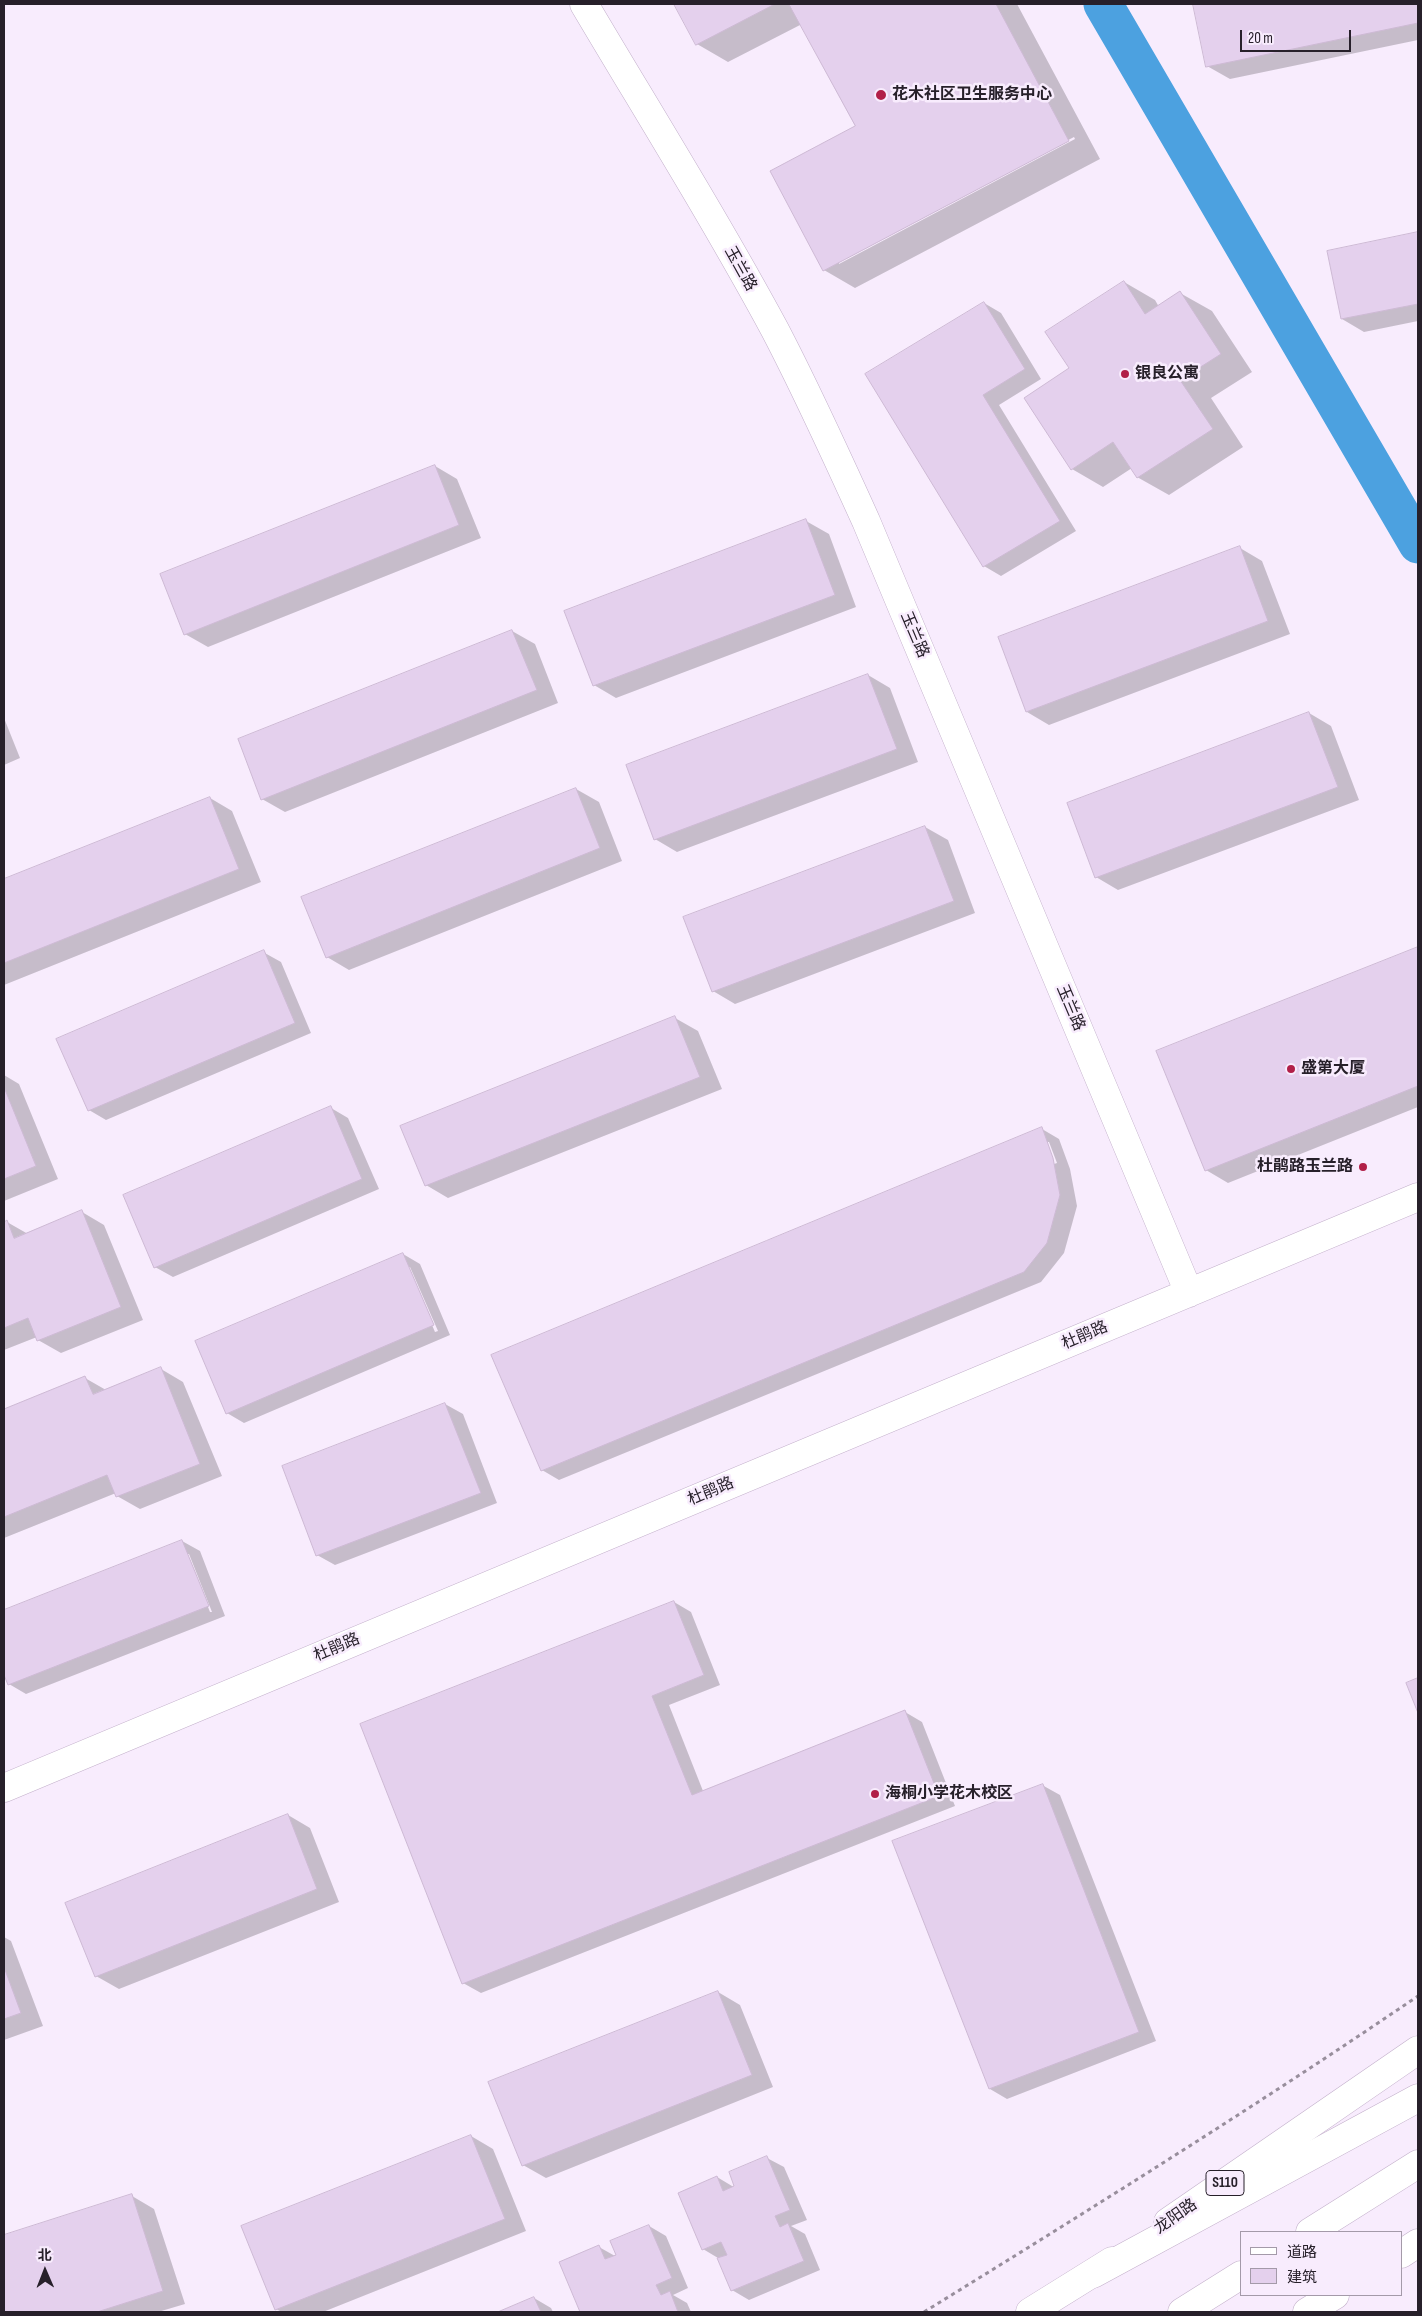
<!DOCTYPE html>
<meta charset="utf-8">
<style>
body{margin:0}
#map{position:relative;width:1422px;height:2316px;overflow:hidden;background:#f8ecfd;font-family:"Sofia Sans Condensed","Noto Sans SC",sans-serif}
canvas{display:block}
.frame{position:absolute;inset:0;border:5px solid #27202a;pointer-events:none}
.legend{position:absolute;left:1240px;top:2231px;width:162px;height:65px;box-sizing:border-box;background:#f8ecfd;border:1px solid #a49aa9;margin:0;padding:6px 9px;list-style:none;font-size:15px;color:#27202a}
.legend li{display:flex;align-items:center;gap:10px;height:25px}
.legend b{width:25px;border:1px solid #a49aa9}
.north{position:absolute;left:20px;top:2246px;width:50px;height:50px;-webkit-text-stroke:4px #f8ecfd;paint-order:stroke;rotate:359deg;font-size:14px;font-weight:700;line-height:20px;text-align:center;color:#27202a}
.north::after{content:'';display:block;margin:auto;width:18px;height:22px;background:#27202a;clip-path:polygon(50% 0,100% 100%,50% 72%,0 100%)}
.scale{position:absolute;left:1240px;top:30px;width:111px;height:22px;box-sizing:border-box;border:2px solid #27202a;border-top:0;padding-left:6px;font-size:15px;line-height:18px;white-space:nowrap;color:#27202a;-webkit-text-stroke:4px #f8ecfd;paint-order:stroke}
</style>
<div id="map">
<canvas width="1422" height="2316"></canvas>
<div class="frame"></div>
<ul class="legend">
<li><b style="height:6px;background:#fff"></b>道路</li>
<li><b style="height:14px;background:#e4d0ed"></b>建筑</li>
</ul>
<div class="north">北</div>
<div class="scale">20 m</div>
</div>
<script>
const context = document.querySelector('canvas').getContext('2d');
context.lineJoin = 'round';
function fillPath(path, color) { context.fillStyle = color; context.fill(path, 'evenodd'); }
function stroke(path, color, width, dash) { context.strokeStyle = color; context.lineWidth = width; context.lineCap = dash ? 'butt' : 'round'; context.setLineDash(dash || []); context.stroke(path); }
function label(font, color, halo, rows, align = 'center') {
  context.font = font + ' "Sofia Sans Condensed","Noto Sans SC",sans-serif'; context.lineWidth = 5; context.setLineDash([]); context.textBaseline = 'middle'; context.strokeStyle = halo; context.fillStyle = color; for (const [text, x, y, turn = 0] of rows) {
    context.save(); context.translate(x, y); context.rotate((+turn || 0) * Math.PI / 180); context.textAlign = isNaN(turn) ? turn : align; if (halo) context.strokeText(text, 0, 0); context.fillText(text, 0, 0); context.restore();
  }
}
const shadow = new Path2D(`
 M675 4H1017L1100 159 855 288 824 270 857 127 802 24 728 62 697 44ZM1074 137 1075 139 839 264V261Z
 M1194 4H1418V40L1230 79 1207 66Z
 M1418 233V321L1364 332 1342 319 1328 252Z
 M1124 282 1155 300 1159 307 1180 293 1212 311 1252 372 1211 398 1243 447 1169 495 1137 477 1132 468 1103 487 1072 469 1071 369Z
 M984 303 1001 313 1041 379 999 405 1076 531 1001 576 984 566 867 374Z
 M435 466 457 479 481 538 208 647 185 634Z
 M806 521 829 534 856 607 616 698 594 685Z
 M1240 548 1262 561 1290 634 1049 725 1027 712Z
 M512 631 535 644 558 703 285 812 262 799Z
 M868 675 890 688 918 762 677 852 655 839Z
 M1309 713 1331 726 1359 800 1118 890 1096 877Z
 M4 718 20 758 4 765Z
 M576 789 599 802 622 861 349 970 327 957Z
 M210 798 232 811 261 882 4 985V880Z
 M925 827 948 840 975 913 735 1004 713 991Z
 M1418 949V1107L1228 1183 1206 1170 1158 1052Z
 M263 952 281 962 311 1033 106 1120 89 1110Z
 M675 1018 698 1031 722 1089 448 1198 426 1185Z
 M4 1075 19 1084 58 1179 4 1201Z
 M331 1108 348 1118 379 1189 173 1277 155 1267Z
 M1042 1129 1059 1139 1070 1169 1077 1206 1064 1253 1041 1282 559 1480 542 1470ZM1046 1142H1049L1057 1163 1054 1164Z
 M82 1212 104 1225 143 1320 61 1353 38 1340 37 1337 4 1350V1223L7 1222 28 1234Z
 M403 1254 420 1264 450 1335 244 1423 227 1413ZM407 1267H410L438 1331 435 1332Z
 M161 1369 183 1382 222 1476 140 1509 117 1496 116 1493 4 1538V1411L85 1378 106 1390Z
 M445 1404 463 1414 497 1503 335 1565 317 1555 283 1467Z
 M182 1541 200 1551 225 1616 26 1694 9 1684 4 1672V1611ZM187 1554H189L212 1612H210Z
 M674 1602 691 1612 720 1685 669 1705 703 1791 905 1712 922 1722 955 1806 481 1993 463 1983Z
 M1042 1785 1060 1795 1156 2041 1007 2099 990 2089 893 1842Z
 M288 1815 310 1828 339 1902 119 1989 96 1976Z
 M4 1937 11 1941 43 2026 4 2040Z
 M718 1992 740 2005 773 2087 546 2178 523 2165Z
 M471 2136 493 2149 526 2231 323 2312H282L276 2309Z
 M767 2158 784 2167 807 2220 791 2226 805 2234 820 2270 749 2300 732 2290 718 2258 703 2249 717 2177 737 2189Z
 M132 2196 154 2209 185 2304 158 2312H4V2237Z
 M649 2226 666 2236 688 2288 673 2295 687 2303 691 2312H581L560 2263 599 2247 615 2256Z
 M534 2298 551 2308 553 2312H501Z`);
const canal = new Path2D(`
 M1103 4 1418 544`);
const building = new Path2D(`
 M674 4H775L696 45Z
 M789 4H996L1069 141 823 271 770 171 855 126Z
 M1193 4H1418V23L1206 67Z
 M1418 232V304L1341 319 1327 251Z
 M1124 281 1145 314 1180 291 1221 354 1180 380 1213 429 1137 478 1113 442 1071 470 1024 398 1069 368 1045 332Z
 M984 302 1025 369 983 395 1060 521 983 567 865 374Z
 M435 465 459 525 184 635 160 574Z
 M806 519 835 595 593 686 564 611Z
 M1240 546 1268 621 1026 712 998 637Z
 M512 630 537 690 261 800 238 739Z
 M868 674 897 749 654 840 626 765Z
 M1309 712 1338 787 1095 878 1067 803Z
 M576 788 600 848 326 958 301 897Z
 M210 797 239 869 4 963V879Z
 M925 826 954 901 712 992 683 917Z
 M1418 947V1086L1205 1171 1156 1051Z
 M264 950 295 1023 88 1111 56 1039Z
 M675 1016 700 1077 425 1186 400 1126Z
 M4 1087 36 1166 4 1179Z
 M331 1106 362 1179 154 1268 123 1195Z
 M1042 1127 1053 1158 1060 1195 1047 1243 1024 1272 541 1471 491 1355Z
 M82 1210 121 1307 37 1341 28 1318 4 1328V1222L7 1220 14 1238Z
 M403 1253 434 1325 226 1414 195 1341Z
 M161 1367 200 1464 116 1497 107 1475 4 1517V1409L85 1376 93 1394Z
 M445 1403 481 1493 316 1556 282 1466Z
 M182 1540 209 1606 8 1685 4 1675V1610Z
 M674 1601 704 1675 652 1696 692 1795 905 1710 939 1796 462 1984 360 1724Z
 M1418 1678V1713L1406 1683Z
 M1043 1784 1139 2032 989 2089 892 1841Z
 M288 1814 317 1889 95 1977 65 1903Z
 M4 1967 21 2013 4 2019Z
 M718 1991 752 2075 522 2166 488 2082Z
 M471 2135 505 2219 275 2310 241 2226Z
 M767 2156 790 2210 775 2216 780 2227 788 2223 804 2261 731 2291 717 2258 727 2255 721 2242 702 2250 678 2193 717 2176 723 2191 734 2186 729 2172Z
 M132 2194 163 2291 97 2312H4V2235Z
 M649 2225 672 2278 656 2285 661 2295 670 2291 678 2312H580L559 2262 599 2245 605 2259 616 2255 610 2241Z
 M534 2297 541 2312H498Z`);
const path = new Path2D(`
 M924 2312C1091 2209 1256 2106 1418 1996`);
const street = new Path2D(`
 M584 4C648 112 715 219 775 330 808 393 837 457 866 521L1189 1293
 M4 1788 1418 1197`);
const primary = new Path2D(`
 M1168 2222 1418 2050
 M1030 2312 1112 2261`);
const highway = new Path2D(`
 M1310 2232 1418 2164
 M1401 2254 1418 2243
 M1093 2274 1418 2098
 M1182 2312 1241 2275
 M1307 2312 1335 2295`);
const markers = [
 [881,95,6,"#b11f48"],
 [1125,374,5,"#b11f48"],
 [1291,1069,5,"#b11f48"],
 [1363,1167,5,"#b11f48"],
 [875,1794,5,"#b11f48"]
];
const shields = [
 [1225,2183,38]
];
const shieldNames = [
 ["S110",1225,2183]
];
const poiNames = [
 ["花木社区卫生服务中心",892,95],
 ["银良公寓",1135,374],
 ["盛第大厦",1301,1069],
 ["杜鹃路玉兰路",1353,1167,"right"],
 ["海桐小学花木校区",885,1794]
];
const streetNames = [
 ["玉兰路",740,269,61],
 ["玉兰路",914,635,67],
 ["玉兰路",1070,1008,67],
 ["杜鹃路",1085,1336,-23],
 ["杜鹃路",711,1492,-23],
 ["杜鹃路",337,1648,-23],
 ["龙阳路",1176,2217,-35]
];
fillPath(shadow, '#0003');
stroke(canal, '#4ca1e0', 39);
fillPath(building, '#e4d0ed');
stroke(building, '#cdb9d4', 1);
stroke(street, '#c2afca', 29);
stroke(primary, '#c2afca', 29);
stroke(highway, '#c2afca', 29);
stroke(path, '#988e9c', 3, [4, 4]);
stroke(street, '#fff', 28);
stroke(primary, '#fff', 28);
stroke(highway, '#fff', 28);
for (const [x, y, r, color] of markers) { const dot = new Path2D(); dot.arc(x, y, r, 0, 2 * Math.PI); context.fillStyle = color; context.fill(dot); stroke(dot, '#f8ecfd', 2); }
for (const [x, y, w] of shields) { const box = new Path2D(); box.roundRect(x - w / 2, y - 12.5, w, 25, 4); context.fillStyle = '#f8ecfd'; context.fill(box); stroke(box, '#27202a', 1); }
label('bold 15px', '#27202a', null, shieldNames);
label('bold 16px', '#27202a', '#f8ecfd', poiNames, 'left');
label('16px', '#27202a', '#f8ecfd', streetNames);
</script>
